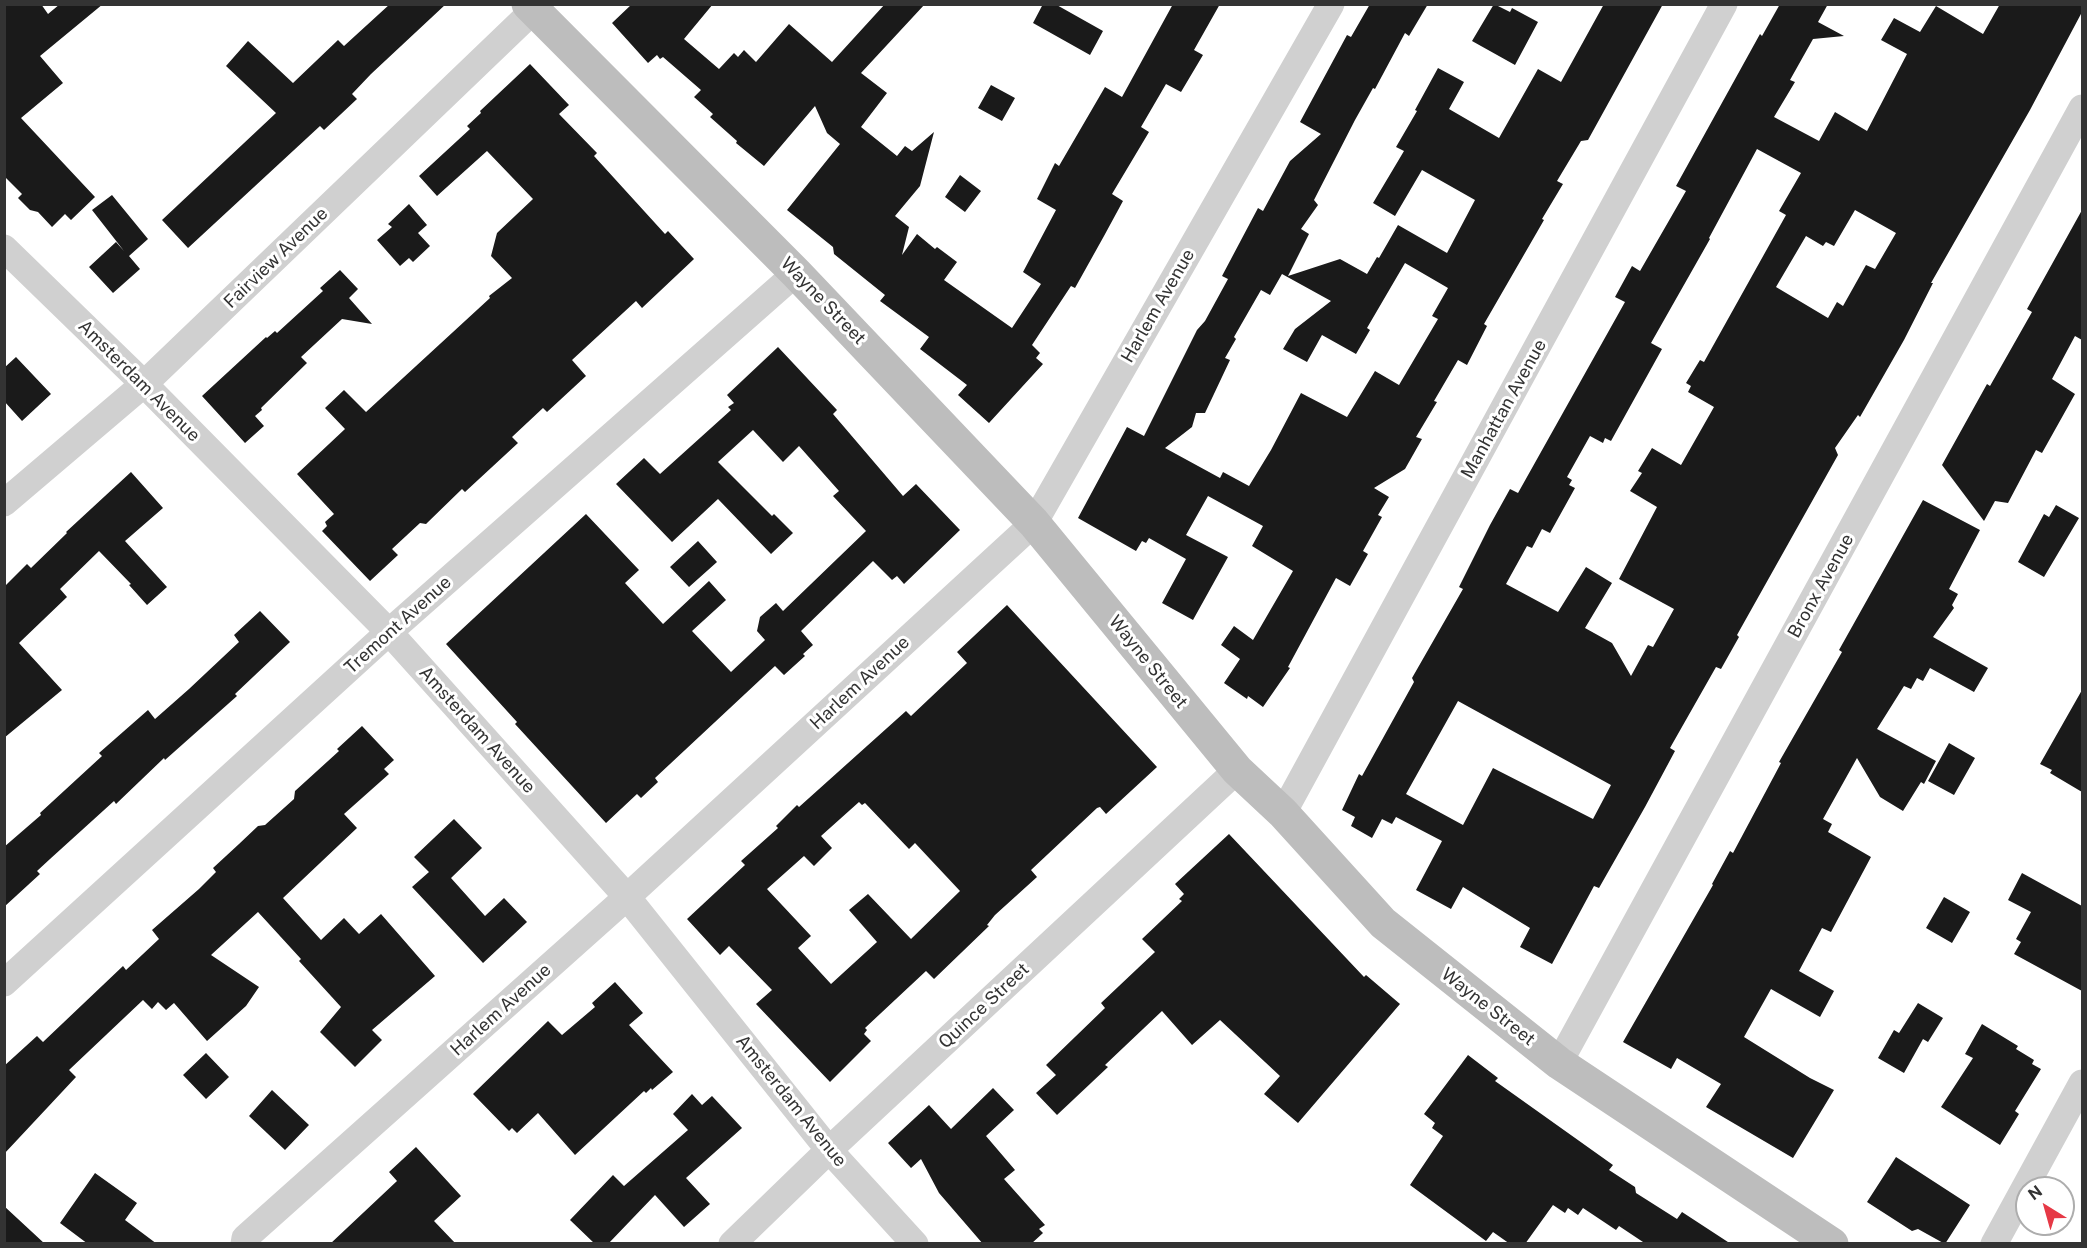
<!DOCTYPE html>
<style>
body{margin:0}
#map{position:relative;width:2087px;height:1248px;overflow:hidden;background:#fff;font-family:"Public Sans",sans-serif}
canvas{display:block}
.frame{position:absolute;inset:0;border:6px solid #333;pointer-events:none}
.north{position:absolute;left:2015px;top:1176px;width:60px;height:60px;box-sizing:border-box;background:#fff;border:2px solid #adadad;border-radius:50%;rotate:323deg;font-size:16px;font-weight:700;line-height:24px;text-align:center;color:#333}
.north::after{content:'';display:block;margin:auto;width:21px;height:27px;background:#e63946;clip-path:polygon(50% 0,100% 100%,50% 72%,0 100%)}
</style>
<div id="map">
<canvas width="2087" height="1248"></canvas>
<div class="frame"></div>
<div class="north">N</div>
</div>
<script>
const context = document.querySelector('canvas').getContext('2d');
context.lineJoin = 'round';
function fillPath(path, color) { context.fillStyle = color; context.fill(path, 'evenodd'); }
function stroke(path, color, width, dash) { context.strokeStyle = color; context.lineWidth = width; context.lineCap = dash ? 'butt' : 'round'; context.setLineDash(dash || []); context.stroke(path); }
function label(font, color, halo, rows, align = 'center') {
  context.font = font + ' "Public Sans",sans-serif'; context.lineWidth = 6; context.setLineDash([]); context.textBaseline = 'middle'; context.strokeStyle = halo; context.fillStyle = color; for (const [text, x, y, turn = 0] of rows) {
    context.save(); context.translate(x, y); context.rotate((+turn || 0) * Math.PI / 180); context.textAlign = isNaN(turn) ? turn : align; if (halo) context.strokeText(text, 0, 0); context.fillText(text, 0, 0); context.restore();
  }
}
const building = new Path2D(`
 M4 4H41L48 14 60 4H103L40 56 63 83 21 118 95 197 71 220 65 214 52 227 38 212 30 210 18 198 22 194 4 176Z
 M390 4H446L371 74 352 94 357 99 324 130 320 126 188 248 162 220 276 113 226 66 248 41 293 83 338 40 344 46Z
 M632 4H713L684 39 719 69 734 53 738 57 744 50 756 62 789 24 832 62 885 4H925L861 73 887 93 861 127 897 156 905 146 912 151 934 132 920 186 895 216 909 227 902 255 917 234 935 249 937 247 957 262 944 280 1012 328 1041 284 1023 272 1056 210 1037 199 1055 163 1059 166 1105 87 1122 97 1173 4H1220L1194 50 1203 55 1181 92 1166 84 1141 127 1149 132 1112 194 1123 201 1104 236 1075 288 1071 286 1032 345 1040 353 1036 358 1043 364 989 423 958 395 967 385 920 349 929 337 880 301 885 295 834 254 833 247 787 210 840 144 827 133 815 106 764 166 736 143 737 141 710 117 713 114 694 97 701 90 663 57 660 59 657 55 648 63 612 23Z
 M1043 4H1055L1103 31 1090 55 1033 23Z
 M1370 4H1428L1409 36 1405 33 1375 89 1373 88 1355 120 1314 200 1318 205 1301 229 1309 234 1288 276 1340 259 1367 274 1377 257 1379 258 1398 225 1447 253 1475 200 1422 170 1395 216 1373 203 1404 151 1396 147 1417 111 1415 110 1438 68 1464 82 1449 109 1499 138 1538 69 1561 82 1604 4H1663L1588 140 1581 141 1557 181 1563 184 1542 219 1544 220 1484 324 1487 326 1467 365 1458 360 1434 401 1437 402 1416 437 1422 439 1405 469 1374 488 1389 497 1378 515 1382 517 1363 551 1368 554 1350 586 1336 578 1288 667 1290 668 1263 707 1248 696 1247 699 1224 683 1240 659 1221 645 1234 626 1253 640 1293 571 1252 546 1263 526 1208 496 1186 535 1228 557 1193 620 1162 603 1186 559 1149 538 1146 543 1142 541 1136 551 1078 518 1127 427 1144 436 1197 330 1205 321 1228 279 1222 276 1258 208 1263 211 1290 161 1321 134 1300 122 1347 35 1351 37ZM1405 263 1448 288 1432 316 1438 319 1399 385 1375 371 1347 417 1301 393 1271 450 1249 486 1223 472 1220 478 1165 448 1192 427 1196 413H1205L1230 360 1225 358 1236 339 1234 337 1261 290 1270 295 1282 274 1331 301 1295 329 1283 349 1307 362 1322 335 1356 354 1370 330 1367 328Z
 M1494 4 1510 12 1512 8 1538 22 1515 65 1472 41Z
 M1780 4H1828L1818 22 1844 36 1813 39 1790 80 1795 82 1774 117 1819 141 1835 112 1867 131 1907 54 1881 40 1894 18 1920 32 1936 6 1983 34 2000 4H2082V12L2030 110 1931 283H1933L1904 340 1860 417 1858 415 1835 448 1838 455 1737 635 1739 637 1721 669 1716 667 1670 748 1675 751 1645 807 1599 888 1594 886 1552 964 1520 947 1530 928 1463 887 1451 909 1416 890 1442 841 1396 817 1392 824 1382 819 1372 838 1351 826 1355 817 1342 810 1359 774 1362 776 1414 682 1412 678 1463 589 1459 587 1490 525 1510 489 1518 493 1625 302 1615 297 1632 266 1640 271 1686 191 1676 186 1760 34 1762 36ZM1757 149 1801 173 1779 211 1786 215 1704 362 1700 360 1686 383 1691 386 1688 392 1714 407 1681 465 1652 448 1638 471 1642 473 1630 491 1657 507 1619 579 1674 609 1653 647 1648 645 1631 676 1612 643 1585 628 1612 583 1586 567 1558 612 1506 584 1527 546 1532 548 1542 529 1550 533 1575 488 1569 485 1572 480 1567 477 1590 436 1603 443 1605 438 1611 441 1662 349 1651 343 1710 239 1709 238ZM1855 210 1896 233 1875 269 1866 265 1843 306 1837 302 1828 318 1776 287 1806 236 1823 246 1826 242 1834 246ZM1458 701 1611 785 1593 819 1493 768 1463 825 1406 794Z
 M530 64 569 105 559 114 597 153 594 156 665 234 668 231 694 259 642 308 636 301 572 360 586 376 547 412 543 408 512 437 518 443 465 492 462 489 426 524 420 523 392 549 398 555 370 581 322 531 327 526 325 522 334 514 297 474 345 429 325 408 344 390 366 412 490 298 489 296 512 278 491 256 497 233 533 199 487 151 437 196 419 176 470 129 467 126 481 113 480 111Z
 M991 85 1015 98 1002 121 978 108Z
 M960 175 981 191 965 212 945 197Z
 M112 195 148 239 129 256 140 269 113 293 89 267 116 242 124 251 92 210Z
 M409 204 427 225 418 233 430 246 413 262 409 258 400 266 377 240 392 227 388 224Z
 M2082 210V340L2075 336 2052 379 2075 394 2042 453 2036 450 2008 503 1995 501 1984 521 1942 465 1987 384 1990 386 2032 312 2027 309Z
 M340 270 358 289 349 298 372 324 342 319 301 357 307 363 261 408 262 410 255 416 264 426 245 443 202 396 266 337 267 338 275 331 277 333 323 291 320 288Z
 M778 347 837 410 833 414 903 496 916 484 960 530 904 584 897 576 892 580 873 561 801 631 813 645 803 654 805 656 784 675 775 666 655 778 658 782 641 798 637 794 606 823 515 724 517 722 446 644 586 514 639 570 625 583 663 624 709 581 726 600 692 631 731 672 765 640 757 631 760 617 776 603 783 611 866 531 833 496 839 491 799 446 783 462 753 430 718 462 772 516 774 514 793 533 771 554 718 499 672 542 616 484 644 458 660 474 731 410 728 407 734 403 727 395Z
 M16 357 51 394 22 421 4 401V368Z
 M131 472 163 508 125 541 167 587 147 605 129 585 131 584 99 551 60 589 67 597 19 643 62 690 4 738V587L27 564 31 568 67 533 66 532Z
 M1923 500 1980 530 1949 589 1958 594 1952 605 1954 608 1933 637 1988 668 1974 692 1930 668 1923 681 1917 678 1911 689 1904 686 1877 729 1936 761 1924 784 1921 782 1903 811 1880 797 1857 758 1823 819 1832 824 1828 832 1871 857 1831 932 1822 928 1799 971 1834 991 1820 1017 1771 989 1744 1037 1810 1078 1834 1090 1793 1158 1706 1107 1721 1084 1677 1058 1671 1069 1623 1042 1713 885 1712 884 1730 851 1733 853 1781 763 1779 762 1842 652 1839 650Z
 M2056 505 2079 518 2044 577 2018 562 2044 514 2049 517Z
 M698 541 717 562 689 587 670 567Z
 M1007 605 1157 767 1106 814 1100 807 1097 808 1031 870 1037 877 995 915 987 925 989 926 934 979 926 971 865 1028 867 1030 864 1034 871 1041 830 1082 756 1004 772 990 729 946 720 955 687 919 745 865 741 861 778 828 776 826 797 805 799 807 906 711 911 716 967 663 957 652ZM859 802 862 805 865 803 909 849 915 843 960 891 911 939 868 894 849 910 877 942 831 984 798 948 811 936 767 889 804 856 814 866 832 848 821 836Z
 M260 611 290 642 235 694 237 696 165 760 164 758 116 804 114 801 50 859 37 871 40 874 4 907V847L41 815 40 813 102 756 99 753 148 710 155 719 189 689 239 642 234 635Z
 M2082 690V792L2050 773 2052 770 2040 764Z
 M362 726 394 760 384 769 389 774 344 814 357 828 283 898 321 940 344 918 359 934 381 914 435 976 372 1030 382 1040 355 1067 320 1032 341 1007 299 961 301 959 258 912 211 955 259 987 246 1006 207 1041 174 1003 166 1010 158 1002 152 1009 143 1000 69 1070 76 1077 4 1154V1066L37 1036 43 1042 123 966 126 970 159 939 152 930 199 889 216 872 213 868 239 844 258 826 265 825 294 799 295 791 339 751 337 749Z
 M1949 743 1975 758 1954 795 1928 781Z
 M454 819 482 848 451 878 485 916 504 898 527 922 483 963 412 887 429 872 414 857Z
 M1229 834 1364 977 1366 975 1400 1004 1298 1123 1264 1094 1280 1076 1220 1020 1192 1045 1162 1011 1105 1065 1108 1067 1057 1115 1036 1093 1056 1075 1046 1065 1105 1008 1101 1003 1155 952 1142 939 1182 901 1179 899 1184 894 1175 884Z
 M2022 873 2082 906V991L2014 954 2021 942 2016 939 2031 912 2008 900Z
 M1944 897 1970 912 1952 943 1926 928Z
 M615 982 643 1013 629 1025 673 1072 652 1090 651 1088 646 1093 644 1091 575 1155 538 1113 517 1133 512 1128 509 1131 473 1094 548 1021 562 1035 595 1007 592 1003Z
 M1918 1003 1943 1018 1928 1042 1923 1039 1904 1073 1878 1058 1894 1030 1899 1033Z
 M1982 1024 2018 1046 2016 1049 2034 1060 2032 1064 2041 1069 2015 1111 2019 1114 2000 1145 1941 1107 1973 1058 1965 1054Z
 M206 1053 229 1077 206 1099 183 1075Z
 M1468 1055 1498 1078 1495 1081 1613 1165 1609 1170 1635 1187 1636 1193 1677 1219 1682 1212 1731 1244H1646L1619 1226 1616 1230 1583 1208 1578 1215 1568 1208 1565 1213 1553 1205 1525 1244H1510L1493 1232 1486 1241 1410 1185 1443 1136 1432 1128 1435 1123 1424 1114Z
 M993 1088 1014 1110 986 1136 1015 1170 1004 1179 1045 1225 1039 1229 1043 1233 1031 1244H983L939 1193 921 1159 911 1168 888 1143 929 1105 951 1129Z
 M272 1090 309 1125 285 1150 249 1116Z
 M692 1094 702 1105 712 1096 742 1128 686 1178 710 1204 684 1227 655 1195 608 1244H595L570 1220 613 1175 624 1186 688 1130 673 1114Z
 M416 1147 461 1196 434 1221 456 1244H330L397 1181 389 1172Z
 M1896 1157 1970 1205 1945 1244 1918 1229 1912 1231 1867 1202Z
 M95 1173 137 1203 125 1220 157 1244H88L60 1223Z
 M4 1206 45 1244H4Z`);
const street = new Path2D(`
 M4 248 144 384 389 632 627 897 829 1150 915 1244
 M4 503 144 384 540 4
 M1283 813 1724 4
 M4 983 389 632 796 273
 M1559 1063 2082 108
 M244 1244 245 1238 627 897 1034 523 1331 4
 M732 1244 829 1150 1237 770
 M1994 1244 2082 1083`);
const secondary = new Path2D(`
 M528 4 796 273 1034 523 1237 770 1283 813 1383 923 1559 1063 1832 1244`);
const streetNames = [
 ["Fairview Avenue",276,258,-44],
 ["Wayne Street",823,301,46],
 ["Harlem Avenue",1158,306,-60],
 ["Amsterdam Avenue",139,381,45],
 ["Manhattan Avenue",1504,409,-61],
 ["Bronx Avenue",1821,586,-61],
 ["Tremont Avenue",398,625,-42],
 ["Wayne Street",1148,662,51],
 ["Harlem Avenue",860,683,-43],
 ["Amsterdam Avenue",477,730,48],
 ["Quince Street",984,1006,-43],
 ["Wayne Street",1488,1007,38],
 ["Harlem Avenue",501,1010,-42],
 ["Amsterdam Avenue",791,1101,51]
];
fillPath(building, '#1a1a1a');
stroke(street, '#d0d0d0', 27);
stroke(secondary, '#bdbdbd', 33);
label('18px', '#333', '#fff', streetNames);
</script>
